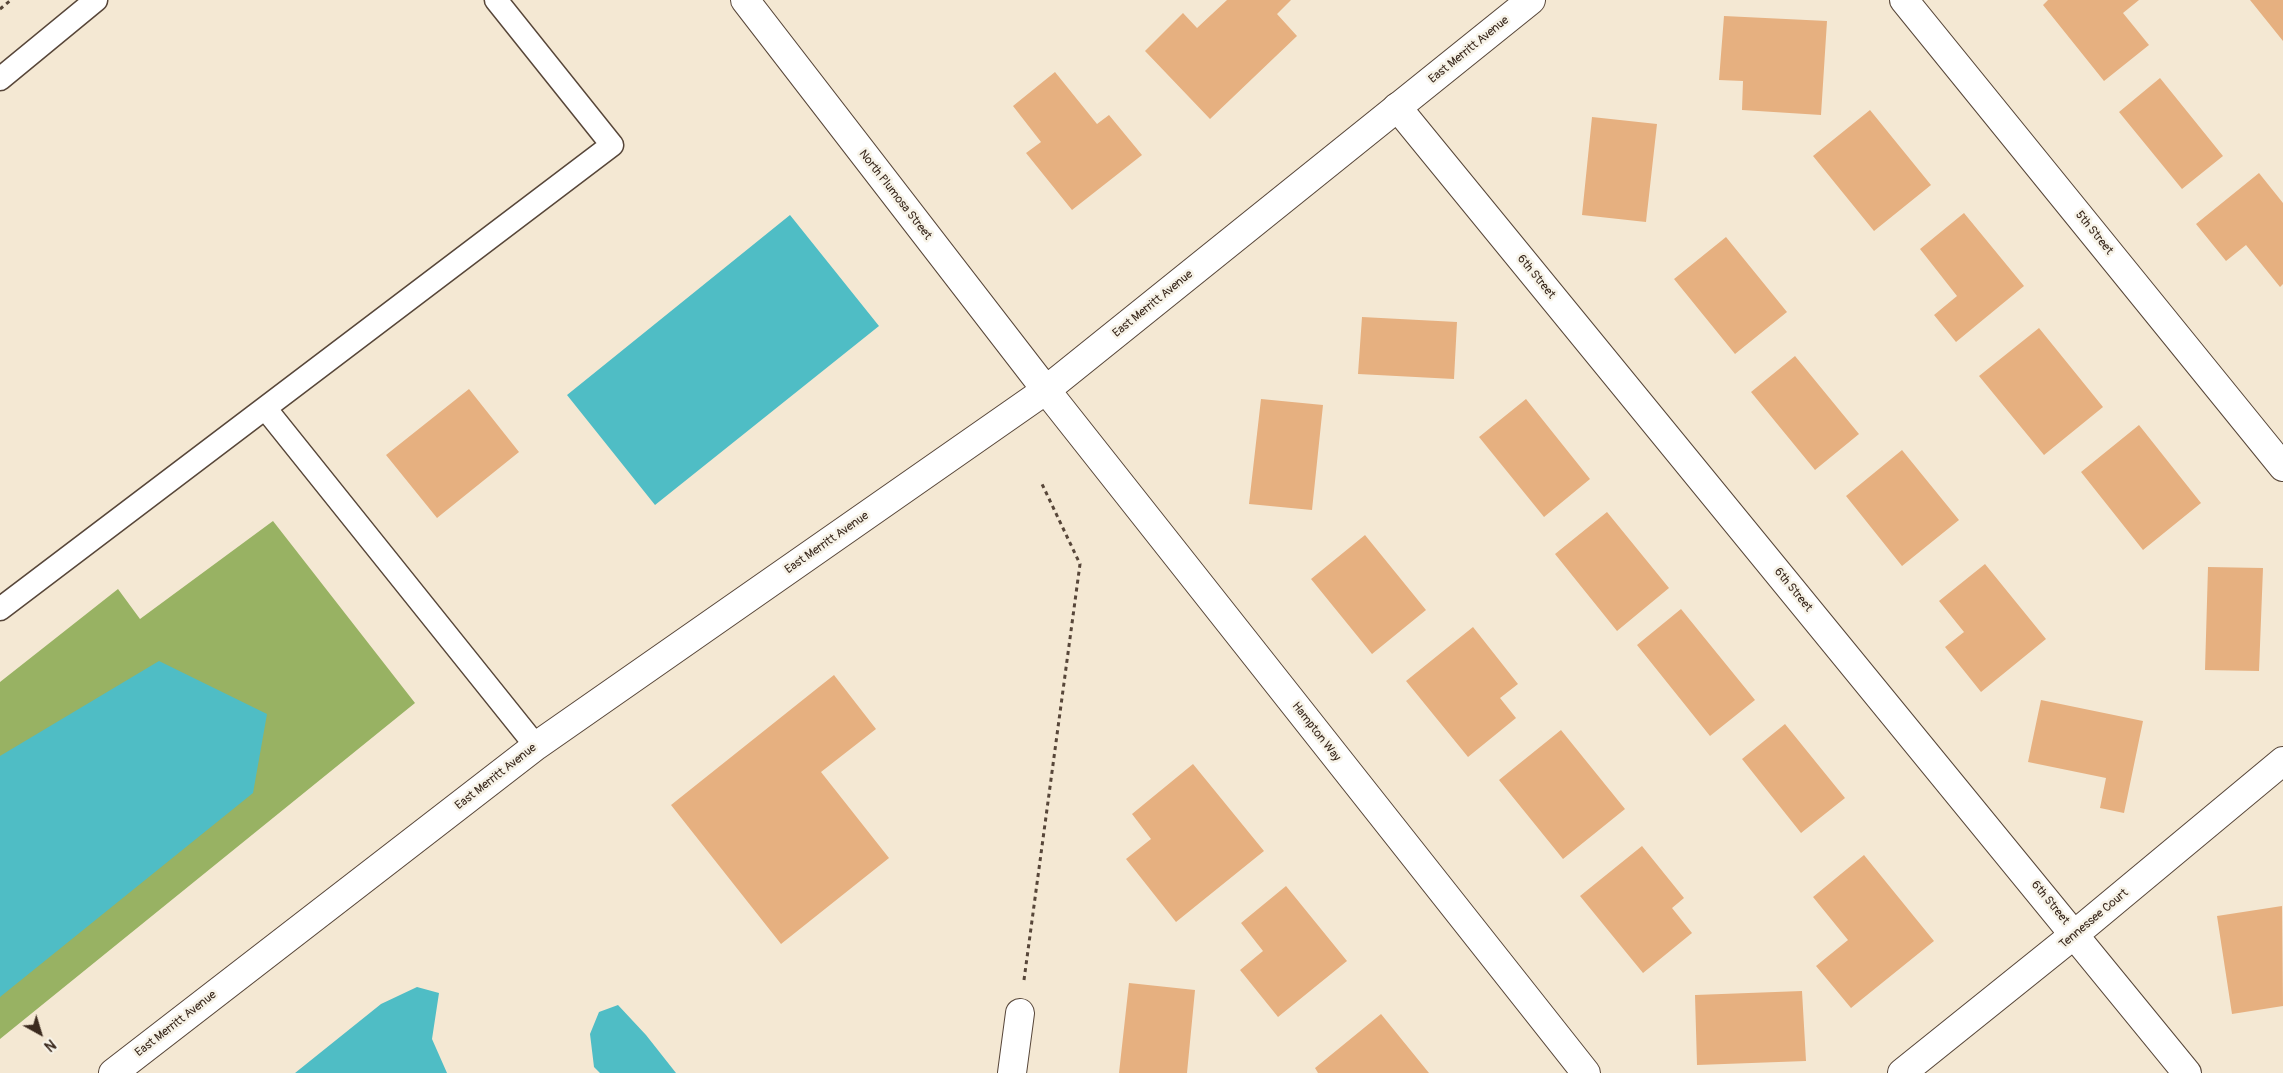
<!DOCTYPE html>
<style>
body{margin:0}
#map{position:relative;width:2283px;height:1073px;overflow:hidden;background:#f4e8d3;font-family:Pangolin,sans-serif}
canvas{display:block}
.north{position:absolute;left:15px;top:1008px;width:50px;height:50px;-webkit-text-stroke:4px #f7f3e8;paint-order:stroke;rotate:141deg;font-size:14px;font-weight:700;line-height:20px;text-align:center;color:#3b2a1e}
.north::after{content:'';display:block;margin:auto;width:18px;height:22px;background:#3b2a1e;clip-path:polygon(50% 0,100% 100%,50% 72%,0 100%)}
</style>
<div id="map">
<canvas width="2283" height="1073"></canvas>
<div class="north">N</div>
</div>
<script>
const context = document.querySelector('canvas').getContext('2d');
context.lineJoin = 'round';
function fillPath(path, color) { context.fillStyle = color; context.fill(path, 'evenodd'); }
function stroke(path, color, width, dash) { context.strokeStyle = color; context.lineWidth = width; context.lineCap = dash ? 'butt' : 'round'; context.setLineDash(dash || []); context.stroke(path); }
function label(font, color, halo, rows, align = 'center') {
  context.font = font + ' Pangolin,sans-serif'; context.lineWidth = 5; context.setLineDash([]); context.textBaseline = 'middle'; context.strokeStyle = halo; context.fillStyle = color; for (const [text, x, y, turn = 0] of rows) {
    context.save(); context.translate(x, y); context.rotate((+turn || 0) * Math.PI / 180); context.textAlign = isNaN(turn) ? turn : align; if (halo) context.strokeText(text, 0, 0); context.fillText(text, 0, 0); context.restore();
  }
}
const forest = new Path2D(`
 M273 521 415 703 0 1039V682L118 589 140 619Z`);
const water = new Path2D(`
 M790 215 879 326 655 505 567 395Z
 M159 661 267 714 253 793 0 997V756Z
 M417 987 439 993 432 1039 447 1073H295L381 1004Z
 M618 1005 646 1035 676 1073H600L594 1067 590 1034 599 1012Z`);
const building = new Path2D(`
 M1227 0H1291L1277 14 1297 36 1210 119 1145 51 1183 13 1197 28Z
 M2048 0H2139L2123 13 2149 45 2104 81 2043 5Z
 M2250 0H2283V41Z
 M1724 16 1827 21 1821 115 1742 110 1743 81 1719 80Z
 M1055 72 1097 124 1109 115 1142 155 1072 210 1026 153 1041 142 1013 106Z
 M2160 78 2223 156 2182 189 2119 112Z
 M1870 110 1931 185 1874 231 1813 156Z
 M1592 117 1657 124 1646 222 1582 215Z
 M2259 173 2283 203V284L2280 287 2246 245 2226 261 2196 224Z
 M1964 213 2024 286 1956 342 1934 315 1957 296 1920 249Z
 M1726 237 1787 312 1735 354 1674 279Z
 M1362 317 1457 322 1454 379 1358 374Z
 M2039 328 2103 407 2044 455 1979 376Z
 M1795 356 1859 434 1815 470 1751 392Z
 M469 389 519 452 437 518 386 455Z
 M1261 399 1323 405 1312 510 1249 504Z
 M1526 399 1590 479 1544 517 1479 437Z
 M2139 425 2201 503 2143 550 2081 472Z
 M1902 450 1959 520 1902 566 1846 496Z
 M1607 512 1669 588 1617 631 1555 554Z
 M1365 535 1426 610 1372 654 1311 579Z
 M1985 564 2046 639 1981 692 1945 647 1964 632 1939 601Z
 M2208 567 2263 568 2259 671 2205 670Z
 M1681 609 1755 700 1710 736 1637 645Z
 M1473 627 1518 684 1500 698 1516 718 1468 757 1406 681Z
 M834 675 876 729 821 772 889 858 781 944 671 805Z
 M2041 700 2143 721 2124 813 2100 808 2106 778 2028 762Z
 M1785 724 1845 798 1801 833 1742 759Z
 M1561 730 1625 809 1563 859 1499 780Z
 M1193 764 1264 851 1176 922 1126 859 1151 839 1132 814Z
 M1642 846 1684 898 1672 908 1692 933 1643 973 1580 896Z
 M1864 855 1934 941 1851 1008 1816 966 1848 940 1813 897Z
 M1286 886 1347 961 1278 1017 1240 970 1263 951 1241 923Z
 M2282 906 2283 1006 2232 1014 2217 916Z
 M1129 983 1195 990 1187 1073H1119Z
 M1802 991 1806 1061 1697 1065 1695 995Z
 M1381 1014 1429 1073H1318L1315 1068Z`);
const path = new Path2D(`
 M0 9 11 0
 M1024 980 1080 564 1042 484`);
const lane = new Path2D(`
 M0 79 96 0
 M265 408 536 746
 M0 609 612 145 496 0`);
const street = new Path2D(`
 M1904 0 2283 467
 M1397 107 2187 1073
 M1046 390 1586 1073
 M1012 1073 1020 1013
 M1902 1073 2075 934 2283 761`);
const secondary = new Path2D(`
 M745 0 1046 390
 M113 1073 536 746 1046 390 1531 0`);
const streetNames = [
 ["East Merritt Avenue",1469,50,-39],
 ["North Plumosa Street",895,195,52],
 ["5th Street",2094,233,51],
 ["6th Street",1536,277,51],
 ["East Merritt Avenue",1153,304,-39],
 ["East Merritt Avenue",827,543,-35],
 ["6th Street",1793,590,51],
 ["Hampton Way",1316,732,52],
 ["East Merritt Avenue",496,777,-38],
 ["6th Street",2050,903,51],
 ["Tennessee Court",2094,919,-40],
 ["East Merritt Avenue",176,1024,-38]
];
fillPath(forest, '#98b263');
fillPath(water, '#4fbdc5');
fillPath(building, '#e6b080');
stroke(lane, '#574639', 25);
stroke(street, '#574639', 30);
stroke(secondary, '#574639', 30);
stroke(path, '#574639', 3, [4, 4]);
stroke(lane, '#fff', 22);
stroke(street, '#fff', 28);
stroke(secondary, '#fff', 28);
label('12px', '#3b2a1e', '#f7f3e8', streetNames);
</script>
